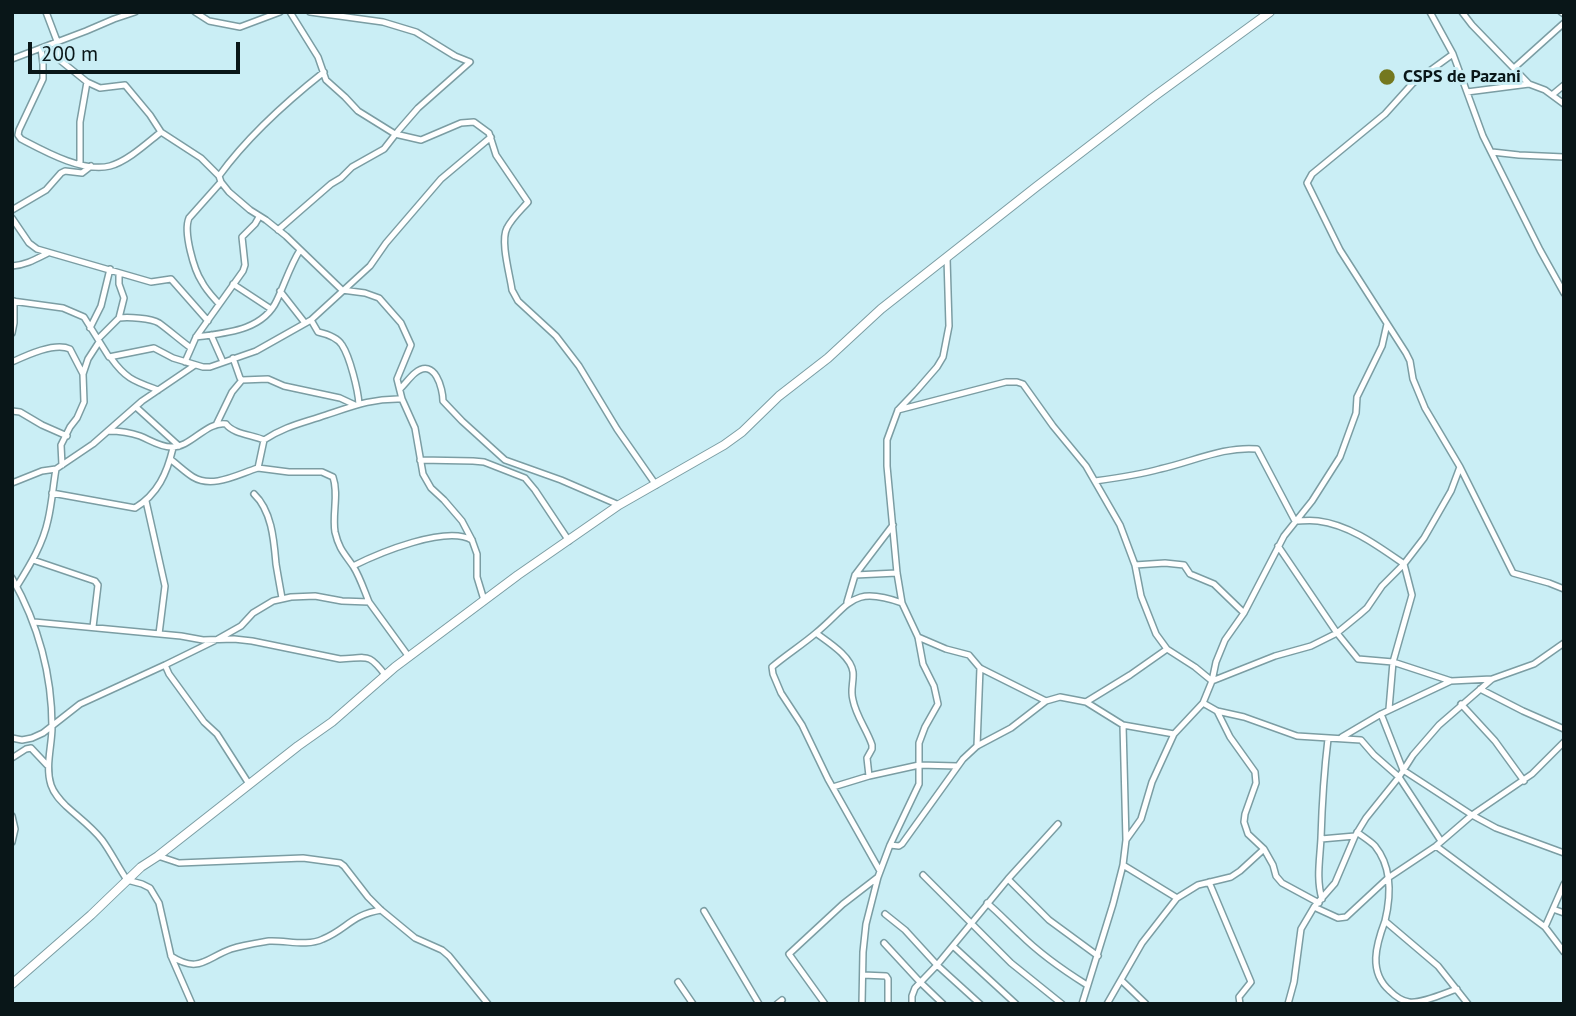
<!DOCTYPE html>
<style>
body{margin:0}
#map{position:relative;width:1576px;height:1016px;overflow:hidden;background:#caeef5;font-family:"PT Sans",sans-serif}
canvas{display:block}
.frame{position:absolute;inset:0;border:14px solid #091618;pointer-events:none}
.scale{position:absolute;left:28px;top:42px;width:212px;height:32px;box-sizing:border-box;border:4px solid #091618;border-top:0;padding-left:9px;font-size:21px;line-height:24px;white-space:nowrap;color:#091618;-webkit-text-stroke:5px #caeef5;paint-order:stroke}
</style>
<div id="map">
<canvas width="1576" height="1016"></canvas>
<div class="frame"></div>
<div class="scale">200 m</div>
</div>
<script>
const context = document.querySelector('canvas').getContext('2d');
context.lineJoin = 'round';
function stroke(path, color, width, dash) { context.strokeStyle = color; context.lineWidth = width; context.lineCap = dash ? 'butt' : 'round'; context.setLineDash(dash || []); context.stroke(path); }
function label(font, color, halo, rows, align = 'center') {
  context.font = font + ' "PT Sans",sans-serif'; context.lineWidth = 6; context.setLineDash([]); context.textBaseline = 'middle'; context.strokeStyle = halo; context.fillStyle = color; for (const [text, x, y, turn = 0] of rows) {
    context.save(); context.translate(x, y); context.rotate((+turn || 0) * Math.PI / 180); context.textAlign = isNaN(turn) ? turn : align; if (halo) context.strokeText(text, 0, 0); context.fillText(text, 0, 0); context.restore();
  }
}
const street = new Path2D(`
 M46 12 57 41 58 57 61 61 87 82 100 88 125 85 150 115 161 132 201 158 219 176 221 182 229 192 250 210 266 220 286 236 342 290 365 293 379 298 401 323 411 345 397 379 402 399 415 428 423 474 431 488 444 500 462 521 472 540 477 554V577L484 600
 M195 12 209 21 240 27 280 12
 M290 12 318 57 326 80 345 97 358 111 395 134 421 140 461 123 474 122 489 133 496 155 528 202C521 210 512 218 507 228 500 241 510 275 512 290L518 301 556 336 579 366 617 429 656 485
 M1430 12 1453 54 1483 136 1540 250 1564 293
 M1462 12 1472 25 1529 84 1545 90 1564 104
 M1561 12 1564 14
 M41 48 43 64V79L19 130 18 135 21 139C44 151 83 173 110 166 128 161 147 143 161 132
 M12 59 86 31 114 19 135 12
 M1514 68 1564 23
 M1467 92 1529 84
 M1552 95 1564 85
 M1492 152 1519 155 1564 157
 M80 163V122L87 82
 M219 176C248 136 286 102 324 72
 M12 210 46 190 61 173 65 171 82 173 91 166
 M12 218 29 243 37 249 151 282 171 279 208 321
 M278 230 331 184 341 178 352 167 384 149 398 131 418 108 470 62 455 56 416 32 383 22 310 12
 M12 266C26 265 36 259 48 253
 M233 284 271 309
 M280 291 305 323
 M12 301 63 308 84 317 109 357 154 348 173 358 203 367H210L256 351 311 320 370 266 386 243 441 179 491 137
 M219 304C213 297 206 290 202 282 194 270 183 232 189 218L221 182
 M119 318C128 317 151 318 159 323 170 331 180 340 191 348
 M311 320 318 332C327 334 337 337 342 345 350 357 358 390 359 404
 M90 328 101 306 110 269
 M12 333 14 323V301
 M211 335 223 362
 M196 337C225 333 263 331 277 300 285 283 290 266 300 250
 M98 339 119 318 124 298 119 284V273
 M111 358C126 379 134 381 158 390
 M233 358 240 378 242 380 268 379 284 386 340 398 355 405
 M12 362C27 355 55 342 70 349L83 374
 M185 362 196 337 243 271 245 265 242 237 255 224 259 217
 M400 389C405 384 410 377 415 373 435 357 443 389 443 401L462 421 505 460 561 480 619 505
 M136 407 179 446
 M898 410 1006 382H1017L1023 384 1053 426 1086 466 1120 525 1135 565 1141 596 1156 634 1167 649 1195 667 1212 681 1216 662 1225 640 1244 613 1284 536 1312 501 1340 457 1356 413 1357 397 1382 346 1387 324
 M12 411 20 412 42 425 67 436
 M216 425 232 392 242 380
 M108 431C119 431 129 432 140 436 150 440 160 447 171 447 191 448 206 421 226 424 233 434 253 435 264 440
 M170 459C178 465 185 472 193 477 213 489 238 474 258 468
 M420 460 473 461 484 462 525 478 535 490 569 541
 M62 465 61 445 70 427 77 418 84 402 83 374 88 359 99 342
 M1460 467 1513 573 1549 583 1564 589
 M1095 481C1117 478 1139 475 1160 469 1192 462 1224 446 1257 449L1295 521C1302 521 1310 520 1318 521 1350 525 1378 546 1404 564L1412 595 1393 662 1389 709
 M12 483 42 471 56 469 93 444 142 401 195 365
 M52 493 135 508C158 494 167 473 173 448
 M254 494C272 511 274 541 276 564 278 576 280 587 282 598
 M146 501 165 586 159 634
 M1278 546 1337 633 1358 659 1393 662 1451 681 1492 679
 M33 560 95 581 98 585 93 627
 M1135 565 1165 563 1184 565 1190 574 1214 584 1244 613
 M353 566C379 553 446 525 472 540
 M855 575 897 573
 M12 578C38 624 52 673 52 727 52 746 45 766 51 785 54 794 60 800 66 806 78 817 92 827 102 840 111 852 118 867 127 880L142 884 150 888 159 903 171 956 192 1004
 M17 586C30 565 43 544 48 520 52 503 53 486 56 469
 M369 602C364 590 360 577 353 566 344 553 339 549 335 532 332 514 339 494 333 477L322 472H289L258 468 264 440C285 426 303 423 326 415 353 406 373 398 402 399
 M847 602 855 575 893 525
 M34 622 181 636 203 640 234 639 252 641 340 659C368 658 368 652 386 676
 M816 633C828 642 851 656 853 672 854 682 850 690 853 700 856 716 867 730 872 745V749L867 758 869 776
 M918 637 946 649 969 655 980 668 1046 701 1060 697 1086 702 1123 725 1174 734
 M165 665 169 674 204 722 217 734 249 784
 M1451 681 1381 714 1403 770 1472 815 1496 828 1564 853
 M1480 689 1523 711 1564 729
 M1086 702 1130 675 1167 649
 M1203 703 1217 711 1244 717 1297 736 1361 740 1374 755 1399 777 1441 841
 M1461 704 1495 741 1524 781
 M1123 725 1126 840
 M1342 737 1381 714
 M12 738 22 740 32 738 43 733 80 704 165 665 218 639 241 626 253 613 273 601 291 597 315 596 342 601 369 602 409 657
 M977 746 980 668
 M12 758 26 749 31 748 47 765
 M833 787 869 776 919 765 957 766
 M12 816 15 829 12 842
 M1357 832C1363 837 1370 841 1375 846 1392 867 1391 896 1385 921L1438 966 1468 1004
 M1321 839 1355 836
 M890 845 899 846 902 844 963 759 977 746 1011 728 1046 701
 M1436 846 1545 927 1564 952
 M1264 849 1273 865 1276 876 1282 883 1319 903
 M158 856 179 863 303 858 340 863 344 866 368 897 381 910 415 938 442 950 449 956 488 1004
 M1123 865 1177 898
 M880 871 828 779 802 725 781 693 773 674 772 667C786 655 802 645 816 633 851 604 851 585 902 603
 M923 875 1011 963 1062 1004
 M1008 879 1049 920 1098 956
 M1209 882 1251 982 1239 997 1240 1004
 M1322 899C1316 879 1320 859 1321 838 1322 805 1324 772 1328 739
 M987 903C999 913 1009 924 1020 934 1040 954 1063 970 1087 985
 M1314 907 1338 918 1346 917 1388 878 1436 846 1472 815 1532 774 1564 742
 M1553 909 1564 913
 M704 911 759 1004
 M885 914 905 930 937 965 980 1004
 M1385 921C1376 945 1368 972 1390 991 1395 996 1402 1001 1409 1002 1421 1004 1445 993 1457 989
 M1545 927 1564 884
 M884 943 920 982 943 1004
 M953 946 1016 1004
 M171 956C199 974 206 958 231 949 243 945 257 943 269 941 287 940 306 947 323 939 347 929 351 915 381 910
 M863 975 886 976 888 979V1004
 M1121 980 1146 1004
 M678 982 693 1004
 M777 1004 782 1000
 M825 1004 789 954 843 904 878 877
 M862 1004 863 952 866 924 878 877 890 845 919 784V743L925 727 938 704 934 686 923 664 918 637 902 603 897 573 887 466V440L898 410 917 390 937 367 943 357 949 326 947 258
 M912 1004V996L915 988 937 965 1008 879 1058 824
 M1082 1004 1113 904 1123 865 1126 840 1141 819 1152 782 1174 734 1203 703 1212 681 1275 656 1311 646 1337 633 1359 615 1367 608 1382 586 1404 564 1424 538 1451 491 1460 467 1425 408 1413 379 1410 361 1406 353 1340 250 1307 183 1312 174 1385 114 1413 83 1453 54
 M1107 1004 1142 943 1177 898 1198 885 1231 877 1240 871 1264 849 1248 834 1244 822 1245 814 1256 783 1255 772 1230 737 1217 711
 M1288 1004 1294 982 1301 929 1314 907 1335 883 1355 836 1366 818 1399 777 1413 755 1439 725 1492 679 1534 664 1564 643`);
const secondary = new Path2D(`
 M12 984 91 915 141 867 158 856 298 746 332 722 395 667 518 575 619 505 724 445 742 432 779 396 828 358 881 309 1036 187 1152 98 1270 12`);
const markers = [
 [1387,77,9,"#74781f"]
];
const poiNames = [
 ["CSPS de Pazani",1403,77]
];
stroke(street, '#7b9da3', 8);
stroke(secondary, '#7b9da3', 10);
stroke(street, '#fff', 5);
stroke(secondary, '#fff', 8);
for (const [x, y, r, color] of markers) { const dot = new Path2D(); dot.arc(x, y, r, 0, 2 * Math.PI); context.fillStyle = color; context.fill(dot); stroke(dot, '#caeef5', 2.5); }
label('bold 18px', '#091618', '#caeef5', poiNames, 'left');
</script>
